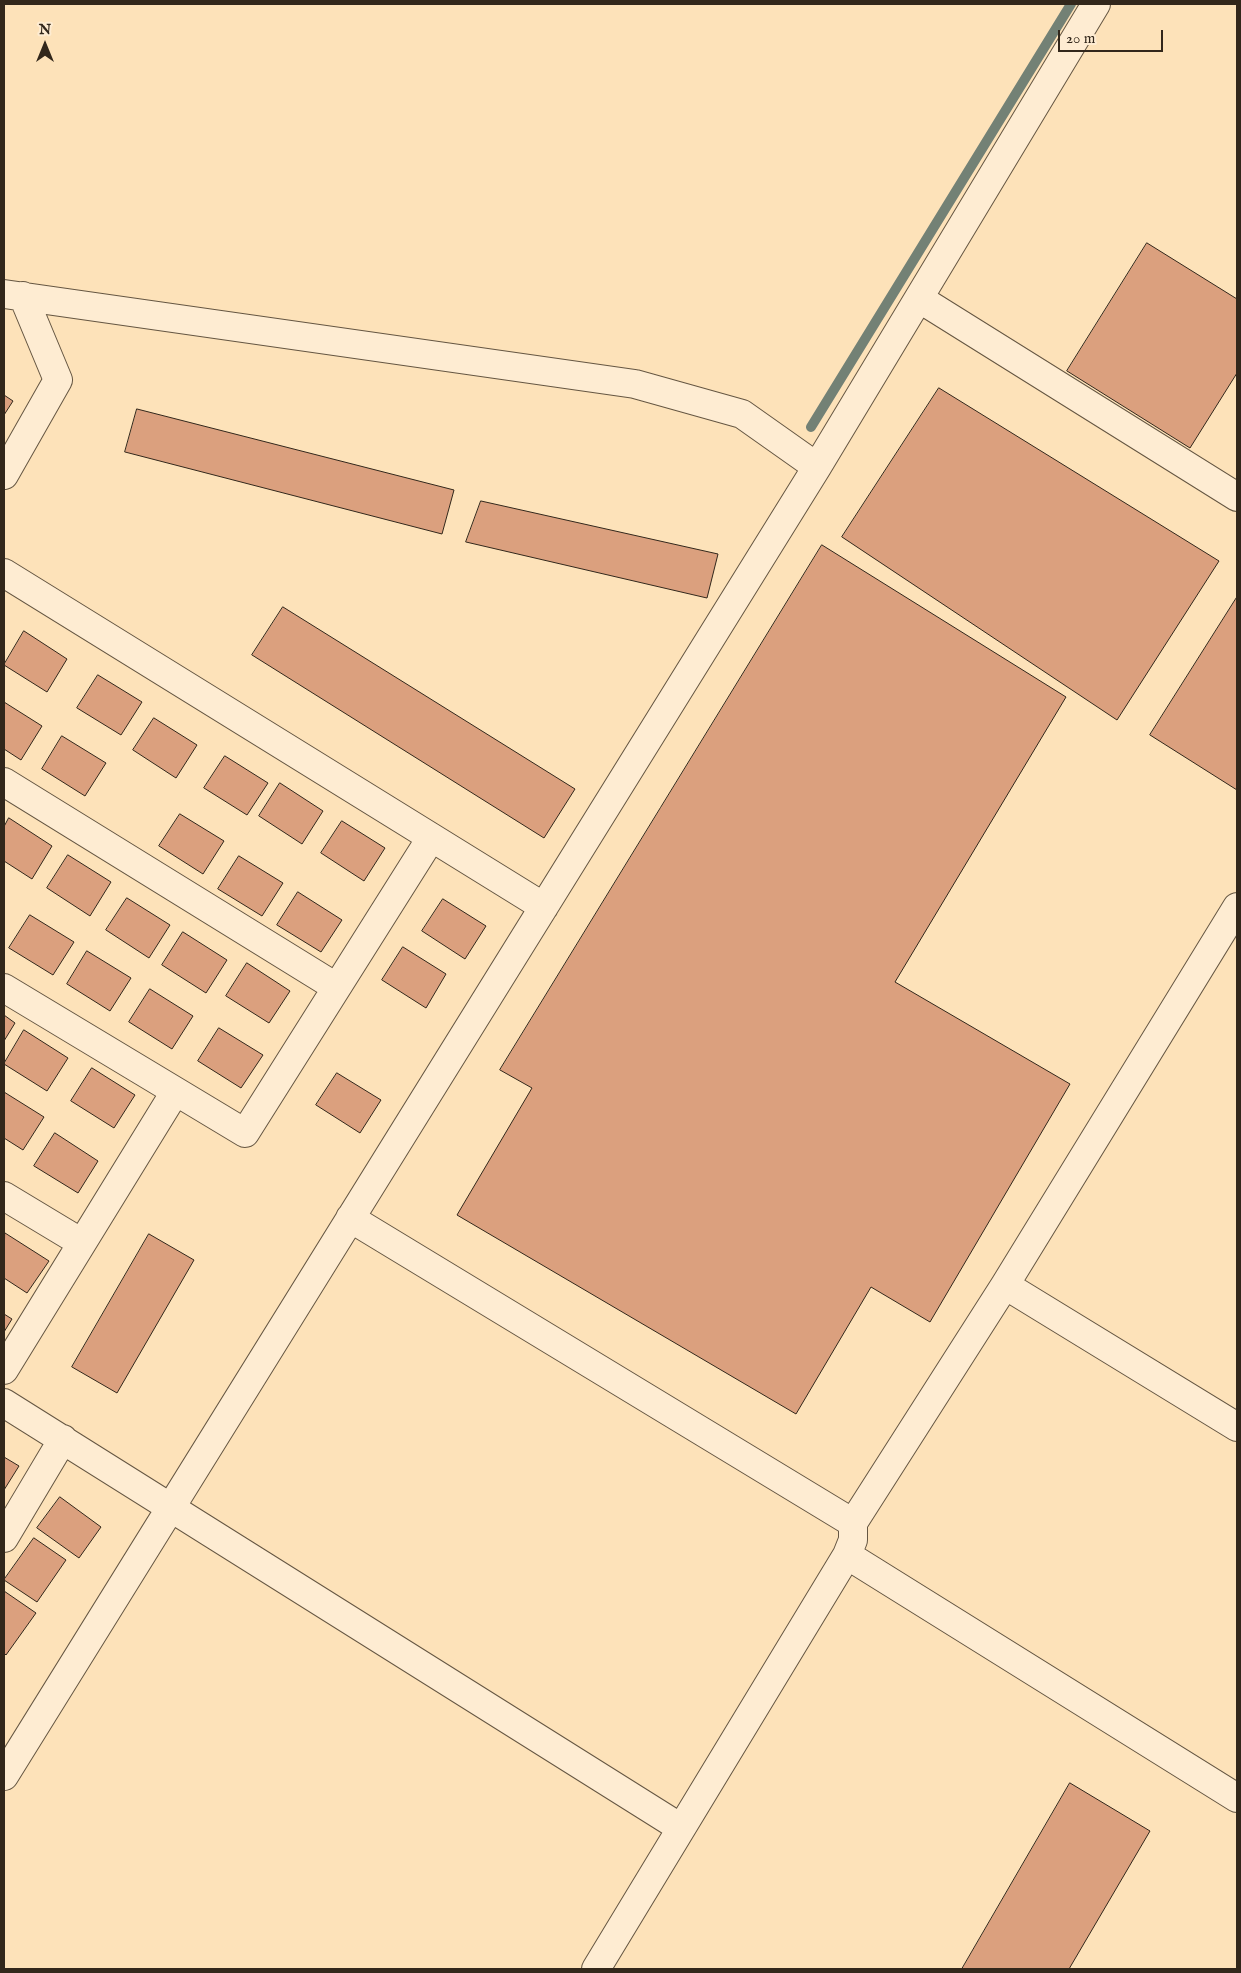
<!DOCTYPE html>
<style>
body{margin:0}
#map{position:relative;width:1241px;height:1973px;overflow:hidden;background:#fde2b9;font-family:"IM FELL English",serif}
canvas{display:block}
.frame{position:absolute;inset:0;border:5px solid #32271b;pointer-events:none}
.north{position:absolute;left:20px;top:20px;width:50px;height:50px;-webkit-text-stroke:4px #feecd2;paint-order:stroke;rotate:0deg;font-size:14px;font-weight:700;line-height:20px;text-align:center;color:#32271b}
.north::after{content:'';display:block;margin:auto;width:18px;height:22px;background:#32271b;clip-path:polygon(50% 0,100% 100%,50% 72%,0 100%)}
.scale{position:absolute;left:1058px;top:30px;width:105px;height:22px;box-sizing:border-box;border:2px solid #32271b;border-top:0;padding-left:6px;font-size:15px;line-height:18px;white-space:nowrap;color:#32271b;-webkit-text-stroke:4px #feecd2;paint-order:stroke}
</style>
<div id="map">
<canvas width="1241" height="1973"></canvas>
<div class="frame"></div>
<div class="north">N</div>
<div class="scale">20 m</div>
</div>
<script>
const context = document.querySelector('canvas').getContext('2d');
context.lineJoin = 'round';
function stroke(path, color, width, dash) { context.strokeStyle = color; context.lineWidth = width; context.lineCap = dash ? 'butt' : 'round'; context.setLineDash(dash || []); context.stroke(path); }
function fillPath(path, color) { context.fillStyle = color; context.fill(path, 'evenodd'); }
const stream = new Path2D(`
 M811 427 1071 4`);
const building = new Path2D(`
 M1147 243 1237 299V373L1190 448 1067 371Z
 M939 388 1219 561 1117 720 842 537Z
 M4 395 13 401 4 415Z
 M137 409 454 490 442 534 125 452Z
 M481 501 718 554 707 598 466 542Z
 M822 545 1066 697 895 982 1070 1084 930 1322 871 1287 796 1414 457 1215 532 1088 500 1070Z
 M1237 597V790L1150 735Z
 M283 607 575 789 544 838 252 655Z
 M24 631 67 659 47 692 4 665Z
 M98 675 142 702 121 735 77 708Z
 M4 702 42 726 21 760 4 749Z
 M154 718 197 745 176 778 133 750Z
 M62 736 106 763 85 796 42 769Z
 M225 756 268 783 247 815 204 788Z
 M280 783 323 811 302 844 259 816Z
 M180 814 224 841 203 874 159 846Z
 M9 818 52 846 32 879 4 861V827Z
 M342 821 385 848 364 881 321 853Z
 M68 855 111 882 90 916 47 888Z
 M239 856 283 883 262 916 218 889Z
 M298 892 342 920 321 952 277 925Z
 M127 898 170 925 149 958 106 930Z
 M443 899 486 926 465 959 422 931Z
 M30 915 74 942 53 975 9 948Z
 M183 932 227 960 206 993 162 965Z
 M403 947 446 974 426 1008 382 980Z
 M87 951 131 978 110 1011 67 984Z
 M247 963 290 991 269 1023 226 996Z
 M150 989 193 1016 172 1049 129 1022Z
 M4 1015 15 1023 4 1041Z
 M219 1028 263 1055 241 1088 198 1061Z
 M24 1030 68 1058 47 1091 4 1064Z
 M92 1068 135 1095 114 1128 71 1101Z
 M337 1073 381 1100 360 1133 316 1105Z
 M4 1092 44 1117 23 1150 4 1138Z
 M55 1133 98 1161 78 1193 34 1166Z
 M5 1233 49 1261 27 1293 4 1278Z
 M149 1234 194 1260 117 1393 72 1367Z
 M4 1314 12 1319 4 1332Z
 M4 1457 19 1466 4 1490Z
 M60 1497 101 1527 79 1558 37 1528Z
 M34 1538 66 1560 37 1602 4 1580Z
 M4 1591 36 1613 6 1655 4 1653Z
 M1070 1783 1150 1831 1069 1969H962Z`);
const street = new Path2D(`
 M4 294 635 384 742 414 817 467
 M920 299 1237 497
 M4 475 58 380 23 296
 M4 573 544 907
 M4 782 336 987
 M4 988 245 1133 431 838
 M4 1196 82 1243
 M350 1218 853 1523
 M1005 1285 1237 1427
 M4 1370 175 1092
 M4 1403 681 1828
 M4 1538 63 1439
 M847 1555 1237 1798
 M4 1776 817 467 1096 4
 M596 1969 847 1555 853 1540V1523L1005 1285 1237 907`);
stroke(stream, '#738175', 10);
fillPath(building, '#dba07e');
stroke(building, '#32271b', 1);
stroke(street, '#655642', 30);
stroke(street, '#feecd2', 28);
</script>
